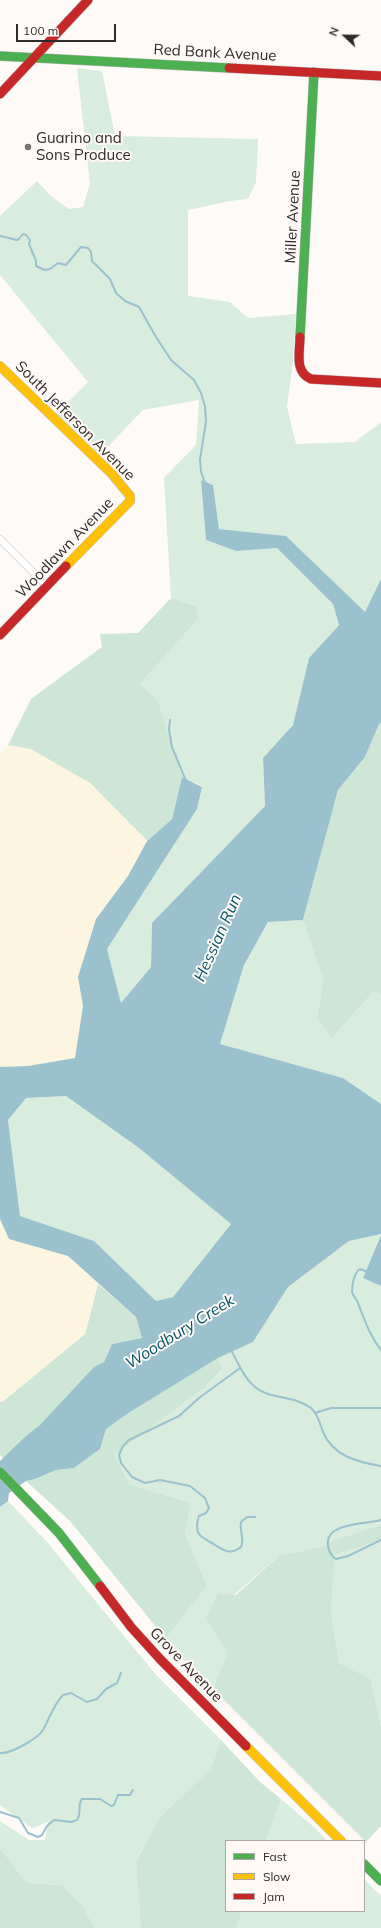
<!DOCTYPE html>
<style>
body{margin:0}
#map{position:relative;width:381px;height:1928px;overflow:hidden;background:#fdfaf8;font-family:Mulish,sans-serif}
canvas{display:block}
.legend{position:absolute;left:225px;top:1840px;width:140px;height:72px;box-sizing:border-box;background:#fff9f6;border:1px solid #aba7a5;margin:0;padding:5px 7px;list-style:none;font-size:12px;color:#2e2c2b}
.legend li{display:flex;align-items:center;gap:8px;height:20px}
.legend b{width:20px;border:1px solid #aba7a5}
.north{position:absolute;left:325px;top:16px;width:40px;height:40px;-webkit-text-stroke:3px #fff9f6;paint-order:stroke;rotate:292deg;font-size:11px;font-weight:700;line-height:16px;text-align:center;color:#2e2c2b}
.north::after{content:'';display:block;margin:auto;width:14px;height:18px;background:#2e2c2b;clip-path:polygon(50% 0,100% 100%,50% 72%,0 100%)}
.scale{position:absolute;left:16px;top:24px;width:100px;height:18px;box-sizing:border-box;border:2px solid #2e2c2b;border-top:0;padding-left:5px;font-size:12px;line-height:14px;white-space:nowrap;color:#2e2c2b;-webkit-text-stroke:3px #fff9f6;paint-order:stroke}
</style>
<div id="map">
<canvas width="381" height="1928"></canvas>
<ul class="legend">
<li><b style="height:5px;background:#4caf50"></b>Fast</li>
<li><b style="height:5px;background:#ffc107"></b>Slow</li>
<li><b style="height:5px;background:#c62828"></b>Jam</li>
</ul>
<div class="north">N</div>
<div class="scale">100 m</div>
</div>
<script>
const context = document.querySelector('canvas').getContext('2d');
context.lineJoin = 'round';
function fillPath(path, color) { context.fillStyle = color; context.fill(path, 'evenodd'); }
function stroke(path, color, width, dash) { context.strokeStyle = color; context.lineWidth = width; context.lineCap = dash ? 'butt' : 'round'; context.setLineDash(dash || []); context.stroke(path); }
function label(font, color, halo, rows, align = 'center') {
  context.font = font + ' Mulish,sans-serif'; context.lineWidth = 4; context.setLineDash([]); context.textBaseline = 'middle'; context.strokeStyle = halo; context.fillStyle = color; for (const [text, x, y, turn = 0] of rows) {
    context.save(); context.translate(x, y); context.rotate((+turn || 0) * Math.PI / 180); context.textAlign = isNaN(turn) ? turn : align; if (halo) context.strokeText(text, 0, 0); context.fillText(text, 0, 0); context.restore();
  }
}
const green = new Path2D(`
 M77 68 102 71 115 136 258 139 256 182 248 199 230 201 188 210V296L230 302 248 318 296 314 293 361 287 407 296 444 355 442 381 422V579L365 613 286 536 219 529 213 485 201 480 206 540 236 551 277 548 333 604 339 625 309 658 293 725 263 758 265 806 152 923 151 967 121 1003 107 949 197 809 202 786 182 777 158 700 140 684 199 618 196 606 171 598 164 478 196 445 199 400 143 410 96 459 51 419 88 382 0 275V216L37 181 52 197 69 209 83 207 90 184Z
 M303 920 323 980 317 1018 332 1038 374 991 381 994V1104L343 1078 220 1044 244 965 268 922Z
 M66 1096 139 1148 231 1224 173 1297 156 1301 94 1241 20 1216 8 1120 26 1098Z
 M381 1234 363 1278 381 1286V1525L334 1540 321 1547 280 1555 206 1619 227 1653 213 1689 190 1666 167 1637 207 1586 185 1534 191 1503 129 1484 115 1455 205 1387 222 1371 218 1358 253 1342 288 1287 349 1241Z
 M8 1501 47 1542 156 1675 221 1740 211 1768 159 1818 136 1860 141 1928H95L82 1905 62 1885 27 1883 0 1848V1821L29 1840H45L48 1822 32 1828 0 1805V1507Z
 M381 1540V1726L371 1679 339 1663 331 1613 335 1555Z
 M281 1799 315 1828 327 1841H266Z
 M364 1879 381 1896V1928H236L242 1911H364Z`);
const forest = new Path2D(`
 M171 598 196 606 199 618 140 684 158 700 182 777 172 819 147 841 90 783 8 745 31 699 102 647 100 634 138 633Z
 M381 723V994L374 991 332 1038 317 1018 323 980 303 920 338 790 365 757 379 724Z
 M98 1284 136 1317 142 1338 112 1344 104 1362 94 1367 70 1395 40 1425 27 1435 4 1459 0 1455V1402H2L85 1334Z
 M218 1358 222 1370 205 1387 115 1455 129 1484 191 1503 185 1534 207 1586 167 1637 190 1666 178 1654 70 1521 26 1481 35 1479 56 1470 74 1468 100 1449 106 1429 127 1414Z
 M381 1525V1540L335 1555 331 1613 339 1663 371 1679 381 1726V1826L366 1842 213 1689 227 1653 206 1619 218 1593 236 1595 280 1555 321 1547 334 1540Z
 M221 1740 260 1782 281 1799 266 1841H226V1911H242L236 1928H141L136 1861 159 1818 211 1768Z
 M0 1848 27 1883 62 1885 82 1905 95 1928H0Z`);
const sand = new Path2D(`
 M8 745 31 749 90 783 147 841 128 876 96 919 78 977 83 1006 75 1058 28 1066 0 1067V754Z
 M0 1219 9 1239 68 1256 98 1284 85 1334 2 1402H0Z`);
const water = new Path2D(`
 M201 480 213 485 219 529 286 536 365 612 381 579V723L379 724 365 757 338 790 303 920 268 922 244 965 220 1044 343 1078 381 1104V1234L349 1241 288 1287 253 1342 218 1358 127 1414 106 1429 100 1449 74 1468 56 1470 35 1479 26 1481 9 1493 8 1501 0 1507V1461L27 1435 40 1425 94 1367 104 1362 112 1344 142 1338 136 1317 68 1256 9 1239 0 1219V1067L28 1066 75 1058 83 1006 78 977 96 919 128 876 147 841 172 819 182 777 202 787 197 809 107 949 121 1003 151 967 152 923 265 806 263 758 293 725 309 658 339 625 333 604 277 548 236 551 206 540ZM66 1096 139 1148 231 1224 173 1297 156 1301 94 1241 20 1216 8 1120 26 1098Z
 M381 1235V1286L363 1278Z`);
const stream = new Path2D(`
 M0 236 17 240 19 239 23 234 26 235 30 240 29 244 36 261V266L45 270 50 269 58 263 66 265 81 247 88 248 91 252 92 261 110 279 116 293 125 301 139 307 156 337 171 360 194 380 201 393 205 406 206 421 200 460 201 472 205 483
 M170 720 169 730 172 747 186 781
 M368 1272 360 1269C354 1273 352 1284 352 1292 353 1296 357 1299 358 1303 364 1319 370 1336 381 1350
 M231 1350C238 1362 243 1377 254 1386 269 1400 294 1395 311 1408 318 1414 320 1424 323 1432 333 1456 357 1462 381 1466
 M240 1368 199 1398 179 1416 129 1440 123 1446 119 1455 121 1463 132 1477 145 1483 160 1480 190 1486 205 1498 209 1508 206 1513 199 1516C197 1521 196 1529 199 1534 202 1538 206 1539 210 1542 221 1548 228 1557 241 1547 245 1539 239 1531 241 1522L247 1517H255
 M315 1413 331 1408H381
 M381 1520C365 1525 324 1522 328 1546 329 1552 331 1556 336 1559L348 1556 381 1540
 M0 1753C11 1754 37 1739 43 1730 49 1719 54 1704 63 1695L71 1693 87 1702 97 1699 106 1689 117 1683 121 1673
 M0 1812 19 1818 28 1833 38 1837 42 1835 47 1826 54 1820 71 1822 77 1820C82 1813 77 1805 82 1799H100L111 1806 114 1805 118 1795H130L133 1790`);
const street = new Path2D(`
 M0 539 47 586`);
const fast = new Path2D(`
 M0 56 229 68
 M300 337 314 72
 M0 1472 59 1533 100 1586
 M364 1864 381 1881`);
const slow = new Path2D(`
 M0 366 112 474 130 496V501L66 566
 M246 1746 341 1841`);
const jam = new Path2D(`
 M229 68 381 76
 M0 94 88 0
 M300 337C300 352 294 372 311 379L381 383
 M0 635 66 566
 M100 1586 131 1627 160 1659 246 1746`);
const markers = [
 [28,147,4,"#767473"]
];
const streetNames = [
 ["Red Bank Avenue",215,53,3],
 ["Miller Avenue",293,217,-87],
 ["South Jefferson Avenue",75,421,45],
 ["Woodlawn Avenue",65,548,-46],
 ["Grove Avenue",186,1665,46]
];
const poiNames = [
 ["Guarino and",36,138],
 ["Sons Produce",36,155]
];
const waterNames = [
 ["Hessian Run",218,938,-66],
 ["Woodbury Creek",180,1332,-32]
];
fillPath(green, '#d8edde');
fillPath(forest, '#cde6d5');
fillPath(sand, '#fcf5df');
fillPath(water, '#9ac1cd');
stroke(stream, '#9ac1cd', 2);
stroke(street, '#bfbebc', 8);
stroke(fast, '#bfbebc', 10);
stroke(slow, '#bfbebc', 10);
stroke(jam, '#bfbebc', 10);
stroke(street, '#fffefe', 7);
stroke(fast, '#4caf50', 9);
stroke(slow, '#ffc107', 9);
stroke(jam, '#c62828', 9);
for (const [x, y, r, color] of markers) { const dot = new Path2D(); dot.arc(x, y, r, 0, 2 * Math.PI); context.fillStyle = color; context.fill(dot); stroke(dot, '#fff9f6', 1.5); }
label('15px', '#2e2c2b', '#fff9f6', streetNames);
label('15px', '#2e2c2b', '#fff9f6', poiNames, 'left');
label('italic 16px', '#005668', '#fff9f6', waterNames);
</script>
